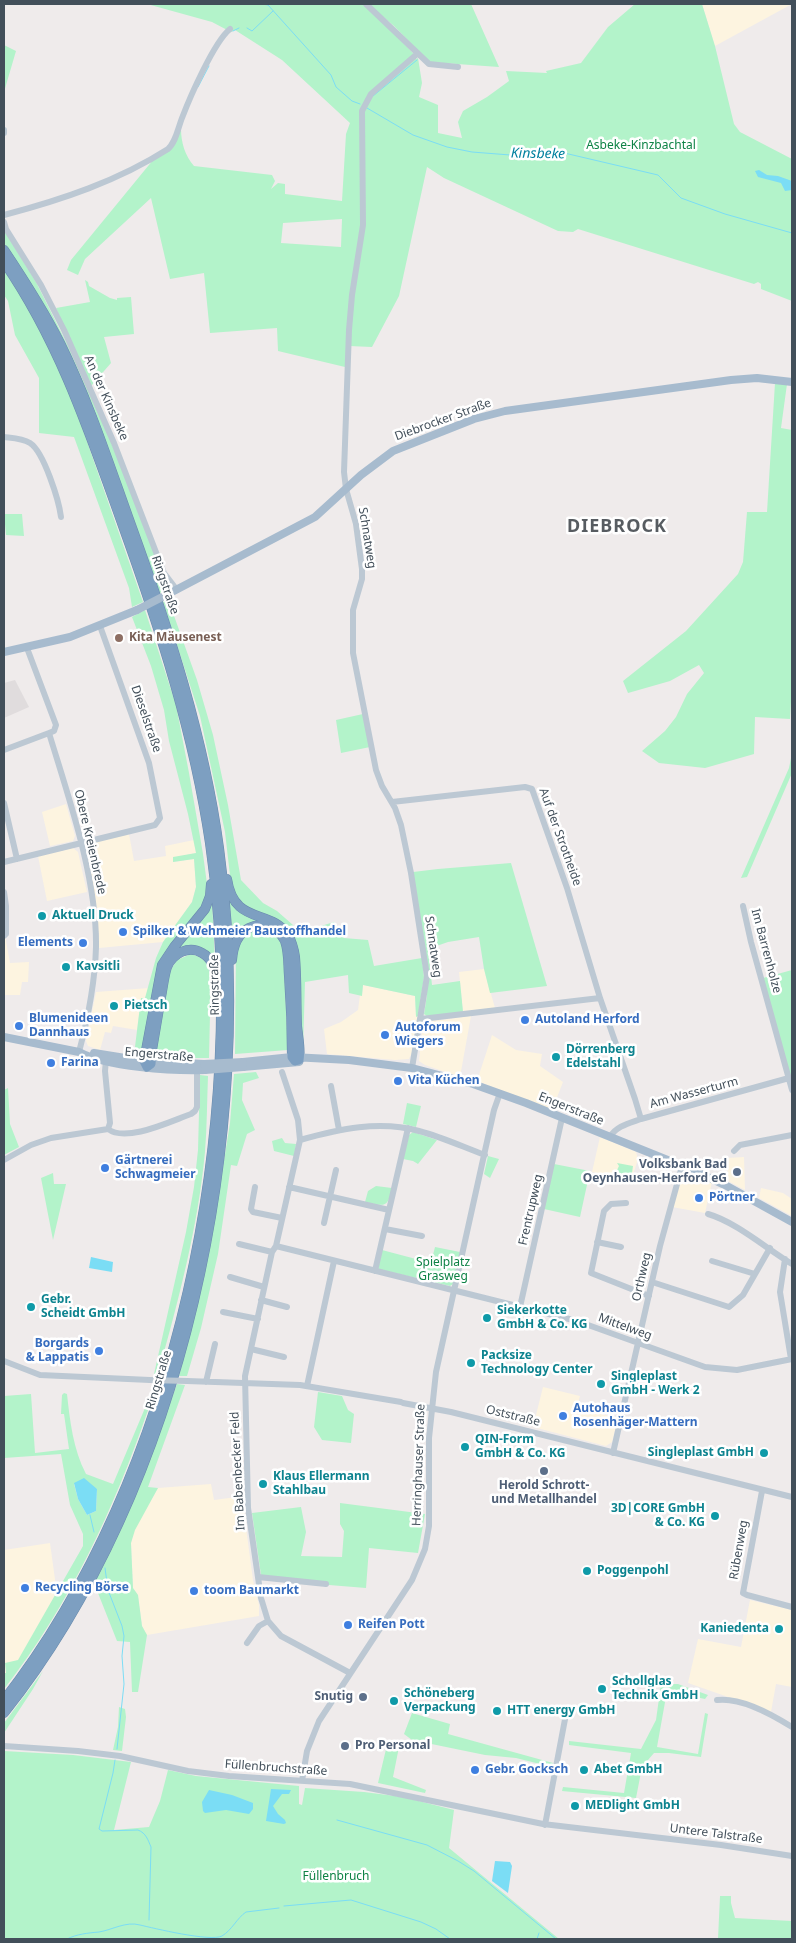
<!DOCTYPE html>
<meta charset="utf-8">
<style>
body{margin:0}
#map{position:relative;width:796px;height:1943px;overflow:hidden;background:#efebeb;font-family:"Noto Sans",sans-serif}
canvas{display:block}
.frame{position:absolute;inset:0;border:5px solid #424f5a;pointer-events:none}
</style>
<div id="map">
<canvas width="796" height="1943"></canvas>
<div class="frame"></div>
</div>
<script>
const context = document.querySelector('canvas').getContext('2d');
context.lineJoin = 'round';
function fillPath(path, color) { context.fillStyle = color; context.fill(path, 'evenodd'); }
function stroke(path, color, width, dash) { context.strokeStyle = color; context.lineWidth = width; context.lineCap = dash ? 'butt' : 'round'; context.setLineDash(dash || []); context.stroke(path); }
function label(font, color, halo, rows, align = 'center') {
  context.font = font + ' "Noto Sans",sans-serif'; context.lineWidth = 5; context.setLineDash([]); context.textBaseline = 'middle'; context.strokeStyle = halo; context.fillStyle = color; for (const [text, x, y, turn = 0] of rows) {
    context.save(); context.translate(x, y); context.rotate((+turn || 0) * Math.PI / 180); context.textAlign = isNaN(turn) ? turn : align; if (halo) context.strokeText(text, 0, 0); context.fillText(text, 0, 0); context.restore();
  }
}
const commercial = new Path2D(`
 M702 4H792L715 46Z
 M66 804 75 836 73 841 50 846 42 812Z
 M129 834 134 861 166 856 165 846 194 840 196 853 173 858 174 862 194 859 196 887 192 902 163 942 99 948 97 910 86 848 90 843Z
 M73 848 78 852 87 892 47 901 38 856Z
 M4 905 6 941 10 963 29 962 28 982H22L20 995H4Z
 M484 969 495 1008 463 1012 459 972Z
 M363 985 415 996 416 1016H418L413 1050 409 1059 395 1060 327 1054 324 1029 341 1022 358 1010 360 995H362Z
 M149 988 145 998H141L137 1030 113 1026 111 1033 105 1032 100 1050 88 1046 86 1041 96 992Z
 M471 1016 460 1077 425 1065 419 1061 423 1023 425 1022Z
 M492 1035 516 1050 542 1054 540 1066 563 1082 552 1110 477 1081Z
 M600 1137 636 1152 638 1159 631 1181 592 1172Z
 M744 1157 745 1190 728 1181 727 1158Z
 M684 1172H689L712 1182 705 1213 672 1207 681 1175Z
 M761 1188 783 1193 792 1199V1216L759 1198Z
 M543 1387 580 1396 577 1406 580 1409 618 1418 612 1442 606 1446 533 1427Z
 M211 1484 214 1500 244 1496 245 1520 253 1580 259 1605V1616L147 1635 142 1626 138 1595 133 1588 131 1543 134 1530 158 1488Z
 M50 1543 57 1594 18 1661 7 1673H4V1550Z
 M750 1600 792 1610V1687L776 1684 771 1712 688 1683 698 1639 741 1647Z`);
const education = new Path2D(`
 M15 680 29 707 4 718V683Z`);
const green = new Path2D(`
 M147 4H365L415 55 416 59 418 58 422 83 419 97 438 105V133L462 138 458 122 463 111 487 97 509 81 506 71 547 73 546 71 581 63 608 27 635 4H702L715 46 734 124 740 132 792 159V301L761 289V284L758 282 754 284 578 229 573 232 558 231 444 178 427 167 399 296 372 347 349 346 345 367 278 351 277 328 210 333 204 273 170 279 151 198 85 259 78 275 67 270 71 260 153 160 169 151 181 129C181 142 185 156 194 166L272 175 275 181 271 189 278 183 285 184V194L342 201 346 134 350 123 282 60 235 30 231 32 212 22ZM342 219 341 247 281 243 283 223Z
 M368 4H471L499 67 429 62 394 26Z
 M4 45 16 51 4 92Z
 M4 230 36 282 69 348 95 404 171 586 160 593 107 444 24 273 4 243Z
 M4 270 33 314 51 350 75 407 143 602 132 607 129 588 74 437 39 433V378L15 335 8 301 4 295Z
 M85 280 88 282 89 286 110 298 117 300V298L131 297 134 334 104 337 111 363 91 386 56 308 90 302Z
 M775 383 787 384 781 428 792 430V684L790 719 755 717 754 754 705 768 659 763 642 751 665 731 676 717 687 694 704 673 699 665 670 681 628 693 623 681 686 631 738 574 743 562 747 512H767Z
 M4 514H22L24 536 6 535Z
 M168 599 197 680 213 735 228 805 241 880 263 903 277 911 293 925 298 933 334 922 344 938 368 940 374 966 422 958 424 977 418 1016 416 1017 415 996 363 985 362 996 349 993 348 975 305 982 303 1049H301L298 953 255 912 239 902 231 884 225 832 200 716 163 602Z
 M145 610 176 705 189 773 203 854 207 884 204 902 200 910 161 958 154 986 142 1050 134 1055 141 998H145L156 958 163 942 192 902 196 887 194 859 173 862V857L196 853 188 814 169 741 164 710 151 666 132 617Z
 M363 714 370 747 341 753 336 720Z
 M792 753V773L747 877 741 878 789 768Z
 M511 863 547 986 490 993 484 969 479 937 448 942 428 949 432 985 460 981 463 1012 427 1016 424 1014 427 995 413 872 438 869Z
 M229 895 268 923 287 940 256 924 233 944Z
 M212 898 215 965 204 950 173 954Z
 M261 929C272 933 278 936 283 946L288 1050 235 1054 236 949 246 934 253 930Z
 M191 954C201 957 206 960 211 970L209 1058H163L156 1054 155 1046 170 971 177 960Z
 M792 970V1082L763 978Z
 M256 1072 259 1078 243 1083 242 1100 255 1130 247 1134 237 1166 231 1165 218 1254 201 1328 187 1376H179L202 1286 211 1242 230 1123 234 1074Z
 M200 1075 208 1076C207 1101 207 1126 205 1152 198 1227 178 1302 158 1374H154L186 1232 194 1187 198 1150Z
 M8 1088 10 1124 19 1147 4 1155V1090Z
 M407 1103 421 1106 416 1127 403 1124Z
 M413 1132 437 1140 418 1164 413 1161 403 1159 409 1135Z
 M282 1138 285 1143 296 1144 294 1156 274 1151 272 1141Z
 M488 1156 499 1159 490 1178 484 1174Z
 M617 1163 633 1166 631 1180 614 1176 619 1166Z
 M554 1164 590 1171 580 1217 544 1209Z
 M53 1173 54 1184H66L53 1240 41 1178Z
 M376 1186 392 1188C388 1209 384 1206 365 1202L368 1191Z
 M435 1247 460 1252 453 1284 450 1286 378 1269 382 1250 431 1263Z
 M177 1384 185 1385 148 1487 158 1488 135 1530 131 1543 133 1588 138 1595 142 1626 147 1635 138 1692H132L130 1642 117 1641 94 1583 140 1486Z
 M318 1392 342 1396 348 1410 354 1414 351 1443 322 1440 314 1427Z
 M64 1393 67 1394C70 1421 73 1449 86 1474L113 1484 145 1408 148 1410C114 1509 69 1606 4 1689V1673H6L5 1663 18 1660 83 1546V1534L70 1505 61 1454 4 1458V1396L31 1394 35 1453 69 1449 64 1414H61L62 1395ZM74 1484 97 1489 96 1511 87 1515 78 1499Z
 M340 1503 425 1514 418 1553 369 1548 366 1588 329 1585 322 1582 261 1575 252 1513 301 1507 306 1532 301 1556 342 1557 344 1531 340 1524Z
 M43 1671 33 1689 4 1733V1723Z
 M661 1684H678L708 1695 705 1699 667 1691 657 1747 698 1754 705 1713 708 1714 701 1757 669 1753H654L642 1767 636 1798 562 1791 563 1787 624 1793 631 1753 569 1745V1741L641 1749 656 1720Z
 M119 1707 125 1709 126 1717 122 1751 113 1750 118 1727Z
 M412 1713 450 1724 448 1734 553 1763 552 1767 516 1758 485 1755 412 1740 404 1734Z
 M387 1745 399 1747 393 1777 426 1790 425 1793 378 1783Z
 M4 1751 73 1755 131 1762 114 1830 149 1827 160 1801 168 1770 196 1776 299 1786V1804L302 1805 305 1788 364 1792 403 1797 454 1810 449 1848 559 1939H4Z
 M720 1896H731V1903L735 1918 792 1921V1939H718Z`);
const water = new Path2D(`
 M759 170 767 175 778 176 792 181V190L785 191 781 183 758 177 755 171Z
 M91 1257 113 1262 112 1272 89 1268Z
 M84 1478 97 1489 96 1511 87 1515 78 1499 74 1483Z
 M271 1789 291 1790 289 1794H282L273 1806 278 1814 285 1820 286 1823 284 1824 266 1821Z
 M209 1790 232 1795 253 1803V1809L249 1814 226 1810 205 1813 203 1811 202 1802Z
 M495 1861 510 1862 512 1866 508 1893 492 1881Z`);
const stream = new Path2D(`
 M262 4 268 5 331 75 336 87 352 101 360 104
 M247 28 252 31 273 11
 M233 31 239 28
 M198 87 209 66
 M373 96 417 60
 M367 108 413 135 447 147 472 152 523 156 560 152 658 175 681 198 725 214 792 233
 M90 1515 94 1532
 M105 1568 108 1590 122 1626 124 1636 122 1656 124 1684 117 1749
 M115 1760 113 1773 99 1829 102 1831 138 1830C146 1833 148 1840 151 1847L149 1920
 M337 1820 427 1845 458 1861 474 1871 556 1939
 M284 1906 351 1900 421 1922 436 1929 450 1939
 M67 1939C77 1934 88 1933 99 1932 112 1930 126 1921 140 1925 153 1928 210 1942 222 1936 232 1930 237 1918 246 1912L279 1908
 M537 1939 539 1933`);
const minor = new Path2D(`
 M366 4 429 64 458 67
 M4 133V130
 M4 215C61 200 118 181 168 149 176 142 178 128 182 118 190 97 214 42 230 29
 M4 222 6 229 41 285 64 330 114 443 164 573 177 590
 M4 437C13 438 22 438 30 443 44 452 59 501 61 517
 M27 648 56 725 54 731 49 733C69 799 97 878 96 947 95 983 88 1018 79 1052
 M4 750 49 733
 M392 802 525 787 532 789 567 888 600 998 635 1099 641 1119
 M4 803 17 859
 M4 862 155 825 160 818 149 763 100 626
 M4 892 6 906V934L4 936
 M743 906 751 942 792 1090
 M421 1019 600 998
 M412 1068 427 976 411 873 401 825 395 808 382 786 376 770 353 653V610L362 579V569L356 524 346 489 344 472 349 330 352 295 363 225 362 111 371 94 417 54
 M282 1072 298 1120 300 1140 276 1246 272 1252 245 1376 248 1508 261 1598 268 1621 281 1636 350 1673
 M331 1086 339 1130
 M108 1129C126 1143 171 1121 191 1114L195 1111 197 1107V1070
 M610 1137C616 1126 630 1123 641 1119L789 1078
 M300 1140C339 1129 379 1120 419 1131 442 1137 463 1147 485 1155
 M734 1151 740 1145 792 1135
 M4 1160 31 1145 51 1138 108 1129 110 1123 105 1071 106 1060
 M255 1187 251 1209 253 1212 282 1218
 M289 1187 389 1210
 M626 1203 611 1204 604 1211 591 1273 649 1296
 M708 1214C736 1222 767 1249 792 1264
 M324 1223 336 1170
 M385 1229 422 1236
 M597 1242 621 1247
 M239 1244 272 1252
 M276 1246 577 1321 705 1367 737 1370 792 1359
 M785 1259 780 1292 791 1359
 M712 1261 755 1274
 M375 1271 408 1128
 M230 1277 264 1287
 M652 1282 729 1307 743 1295 770 1248
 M261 1300 287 1307
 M520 1307 562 1118
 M223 1312 258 1319
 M251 1349 284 1357
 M4 1361 40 1375 150 1380
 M187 1381 300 1385 401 1402
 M206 1382 215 1344
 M307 1386 334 1261
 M403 1403 451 1412 792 1497
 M613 1453 660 1246 682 1166
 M762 1491 743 1593 747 1595 792 1607
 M258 1577 326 1584
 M247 1643 259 1626 268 1621
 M717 1700C740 1697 773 1715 792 1727
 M4 1746 78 1751 120 1756 188 1771 229 1776 350 1784 543 1824 721 1845 792 1856
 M302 1781 307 1751 319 1721 412 1580 425 1549 429 1526V1438L436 1372 494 1110 500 1093
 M545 1825 566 1714`);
const major = new Path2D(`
 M170 593 315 517 361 475 393 451 474 419 505 411 731 380 757 378 792 382
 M4 652 70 637 137 610
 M4 1037 79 1052C107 1067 172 1071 205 1070
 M94 1053 144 1061 204 1064
 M243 1062 292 1057 349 1060 412 1068 473 1084 526 1103 690 1169 725 1185 792 1222
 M243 1067 299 1062`);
const highway = new Path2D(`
 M4 250C24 280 44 311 60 343 89 402 109 464 131 525 169 630 204 737 219 848 258 1132 184 1487 4 1713
 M4 262C60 343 90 434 123 526 160 629 194 734 210 843 251 1120 178 1478 4 1700
 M227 879C234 926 270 908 288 935 292 942 294 950 295 957 297 980 296 1003 297 1026 298 1037 301 1050 299 1060L295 1061 292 1057C292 1030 291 1003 289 976 288 964 289 952 285 941 279 928 263 921 249 928 237 934 233 947 232 960
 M211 884 210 896 205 909 174 947 162 965 144 1061 147 1067 151 1064 152 1050C155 1032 158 1015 161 997 163 987 164 976 167 967 173 953 189 945 202 953 212 958 215 968 216 979`);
const minorBridge = new Path2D(`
 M150 1380 187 1381`);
const majorBridge = new Path2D(`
 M137 610 170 593
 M204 1064 243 1062
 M205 1070 243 1067`);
const markers = [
 [119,638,5,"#8d6e63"],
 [42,916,5,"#0f9aa8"],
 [123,932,5,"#3f7fe0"],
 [83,943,5,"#3f7fe0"],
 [66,967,5,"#0f9aa8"],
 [114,1006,5,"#0f9aa8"],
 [525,1020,5,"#3f7fe0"],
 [19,1026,5,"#3f7fe0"],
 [385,1035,5,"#3f7fe0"],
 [556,1057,5,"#0f9aa8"],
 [51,1063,5,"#3f7fe0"],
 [398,1081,5,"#3f7fe0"],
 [105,1168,5,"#3f7fe0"],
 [737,1172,5,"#5c6f8a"],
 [699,1198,5,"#3f7fe0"],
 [31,1307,5,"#0f9aa8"],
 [487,1318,5,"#0f9aa8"],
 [99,1351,5,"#3f7fe0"],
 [471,1363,5,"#0f9aa8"],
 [601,1384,5,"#0f9aa8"],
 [563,1416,5,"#3f7fe0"],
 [465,1447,5,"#0f9aa8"],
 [764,1453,5,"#0f9aa8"],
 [544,1471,5,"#5c6f8a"],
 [263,1484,5,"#0f9aa8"],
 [715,1516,5,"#0f9aa8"],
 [587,1571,5,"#0f9aa8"],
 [25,1588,5,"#3f7fe0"],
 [194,1591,5,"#3f7fe0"],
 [348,1625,5,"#3f7fe0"],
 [779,1629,5,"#0f9aa8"],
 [602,1689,5,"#0f9aa8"],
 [363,1697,5,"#5c6f8a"],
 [394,1701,5,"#0f9aa8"],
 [497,1711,5,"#0f9aa8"],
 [345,1746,5,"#5c6f8a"],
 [475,1770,5,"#3f7fe0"],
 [584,1770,5,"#0f9aa8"],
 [575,1806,5,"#0f9aa8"]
];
const parkNames = [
 ["Asbeke-Kinzbachtal",641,146],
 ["Spielplatz",443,1263],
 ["Grasweg",443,1277],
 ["Füllenbruch",336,1877]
];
const streetNames = [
 ["An der Kinsbeke",106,398,66],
 ["Diebrocker Straße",443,420,-20],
 ["Schnatweg",367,538,81],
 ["Ringstraße",165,585,71],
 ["Dieselstraße",146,719,71],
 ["Auf der Strotheide",560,837,70],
 ["Obere Kreienbrede",90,842,77],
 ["Schnatweg",433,947,82],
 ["Im Barrenholze",766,951,75],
 ["Ringstraße",215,985,-91],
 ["Engerstraße",159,1055,5],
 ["Am Wasserturm",694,1093,-15],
 ["Engerstraße",571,1109,22],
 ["Frentrupweg",531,1210,-77],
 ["Orthweg",642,1277,-77],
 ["Mittelweg",625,1327,20],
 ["Ringstraße",159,1380,-73],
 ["Oststraße",513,1416,14],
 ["Herringhauser Straße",419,1465,-88],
 ["Im Babenbecker Feld",238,1471,-93],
 ["Rübenweg",739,1550,-80],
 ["Füllenbruchstraße",276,1768,4],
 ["Untere Talstraße",716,1834,7]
];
const educationNames = [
 ["Kita Mäusenest",129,638]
];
const cultureNames = [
 ["Aktuell Druck",52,916],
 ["Kavsitli",76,967],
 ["Pietsch",124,1006],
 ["Dörrenberg",566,1050],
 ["Edelstahl",566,1064],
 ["Gebr.",41,1300],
 ["Scheidt GmbH",41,1314],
 ["Siekerkotte",497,1311],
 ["GmbH & Co. KG",497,1325],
 ["Packsize",481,1356],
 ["Technology Center",481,1370],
 ["Singleplast",611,1377],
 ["GmbH - Werk 2",611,1391],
 ["QIN-Form",475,1440],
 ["GmbH & Co. KG",475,1454],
 ["Singleplast GmbH",754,1453,"right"],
 ["Klaus Ellermann",273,1477],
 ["Stahlbau",273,1491],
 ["3D|CORE GmbH",705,1509,"right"],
 ["& Co. KG",705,1523,"right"],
 ["Poggenpohl",597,1571],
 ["Kaniedenta",769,1629,"right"],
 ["Schollglas",612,1682],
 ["Technik GmbH",612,1696],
 ["Schöneberg",404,1694],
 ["Verpackung",404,1708],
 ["HTT energy GmbH",507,1711],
 ["Abet GmbH",594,1770],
 ["MEDlight GmbH",585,1806]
];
const shopNames = [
 ["Spilker & Wehmeier Baustoffhandel",133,932],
 ["Elements",73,943,"right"],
 ["Blumenideen",29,1019],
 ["Dannhaus",29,1033],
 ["Autoland Herford",535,1020],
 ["Autoforum",395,1028],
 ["Wiegers",395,1042],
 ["Farina",61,1063],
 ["Vita Küchen",408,1081],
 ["Gärtnerei",115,1161],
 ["Schwagmeier",115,1175],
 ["Pörtner",709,1198],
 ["Borgards",89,1344,"right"],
 ["& Lappatis",89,1358,"right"],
 ["Autohaus",573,1409],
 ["Rosenhäger-Mattern",573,1423],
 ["Recycling Börse",35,1588],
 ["toom Baumarkt",204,1591],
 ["Reifen Pott",358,1625],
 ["Gebr. Gocksch",485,1770]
];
const serviceNames = [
 ["Volksbank Bad",727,1165],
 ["Oeynhausen-Herford eG",727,1179],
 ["Herold Schrott-",544,1486,"center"],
 ["und Metallhandel",544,1500,"center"],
 ["Snutig",353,1697],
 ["Pro Personal",355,1746,"left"]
];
const waterNames = [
 ["Kinsbeke",538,154,1]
];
const districtNames = [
 ["DIEBROCK",617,527]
];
fillPath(commercial, '#fdf4e0');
fillPath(education, '#e0dcdd');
fillPath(green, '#b3f3ca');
fillPath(water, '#7bddf5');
stroke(stream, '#7bddf5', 1);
stroke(highway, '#688aac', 10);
stroke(minor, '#bcc8d3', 6);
stroke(major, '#a7bbce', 8);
stroke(highway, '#7d9fc1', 9);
stroke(minorBridge, '#bcc8d3', 6);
stroke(majorBridge, '#a7bbce', 8);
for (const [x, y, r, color] of markers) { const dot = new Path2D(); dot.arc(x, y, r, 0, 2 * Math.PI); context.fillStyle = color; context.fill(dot); stroke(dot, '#fff', 2); }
label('12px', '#0d8245', '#fff', parkNames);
label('12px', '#424f5a', '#fff', streetNames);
label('bold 12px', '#785e54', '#fff', educationNames, 'left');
label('bold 12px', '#0d838f', '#fff', cultureNames, 'left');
label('bold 12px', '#366cbe', '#fff', shopNames, 'left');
label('bold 12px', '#4e5e75', '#fff', serviceNames, 'right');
label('italic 14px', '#02819f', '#fff', waterNames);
context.letterSpacing = '1px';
label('bold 18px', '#575c61', '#fff', districtNames);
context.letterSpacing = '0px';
</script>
